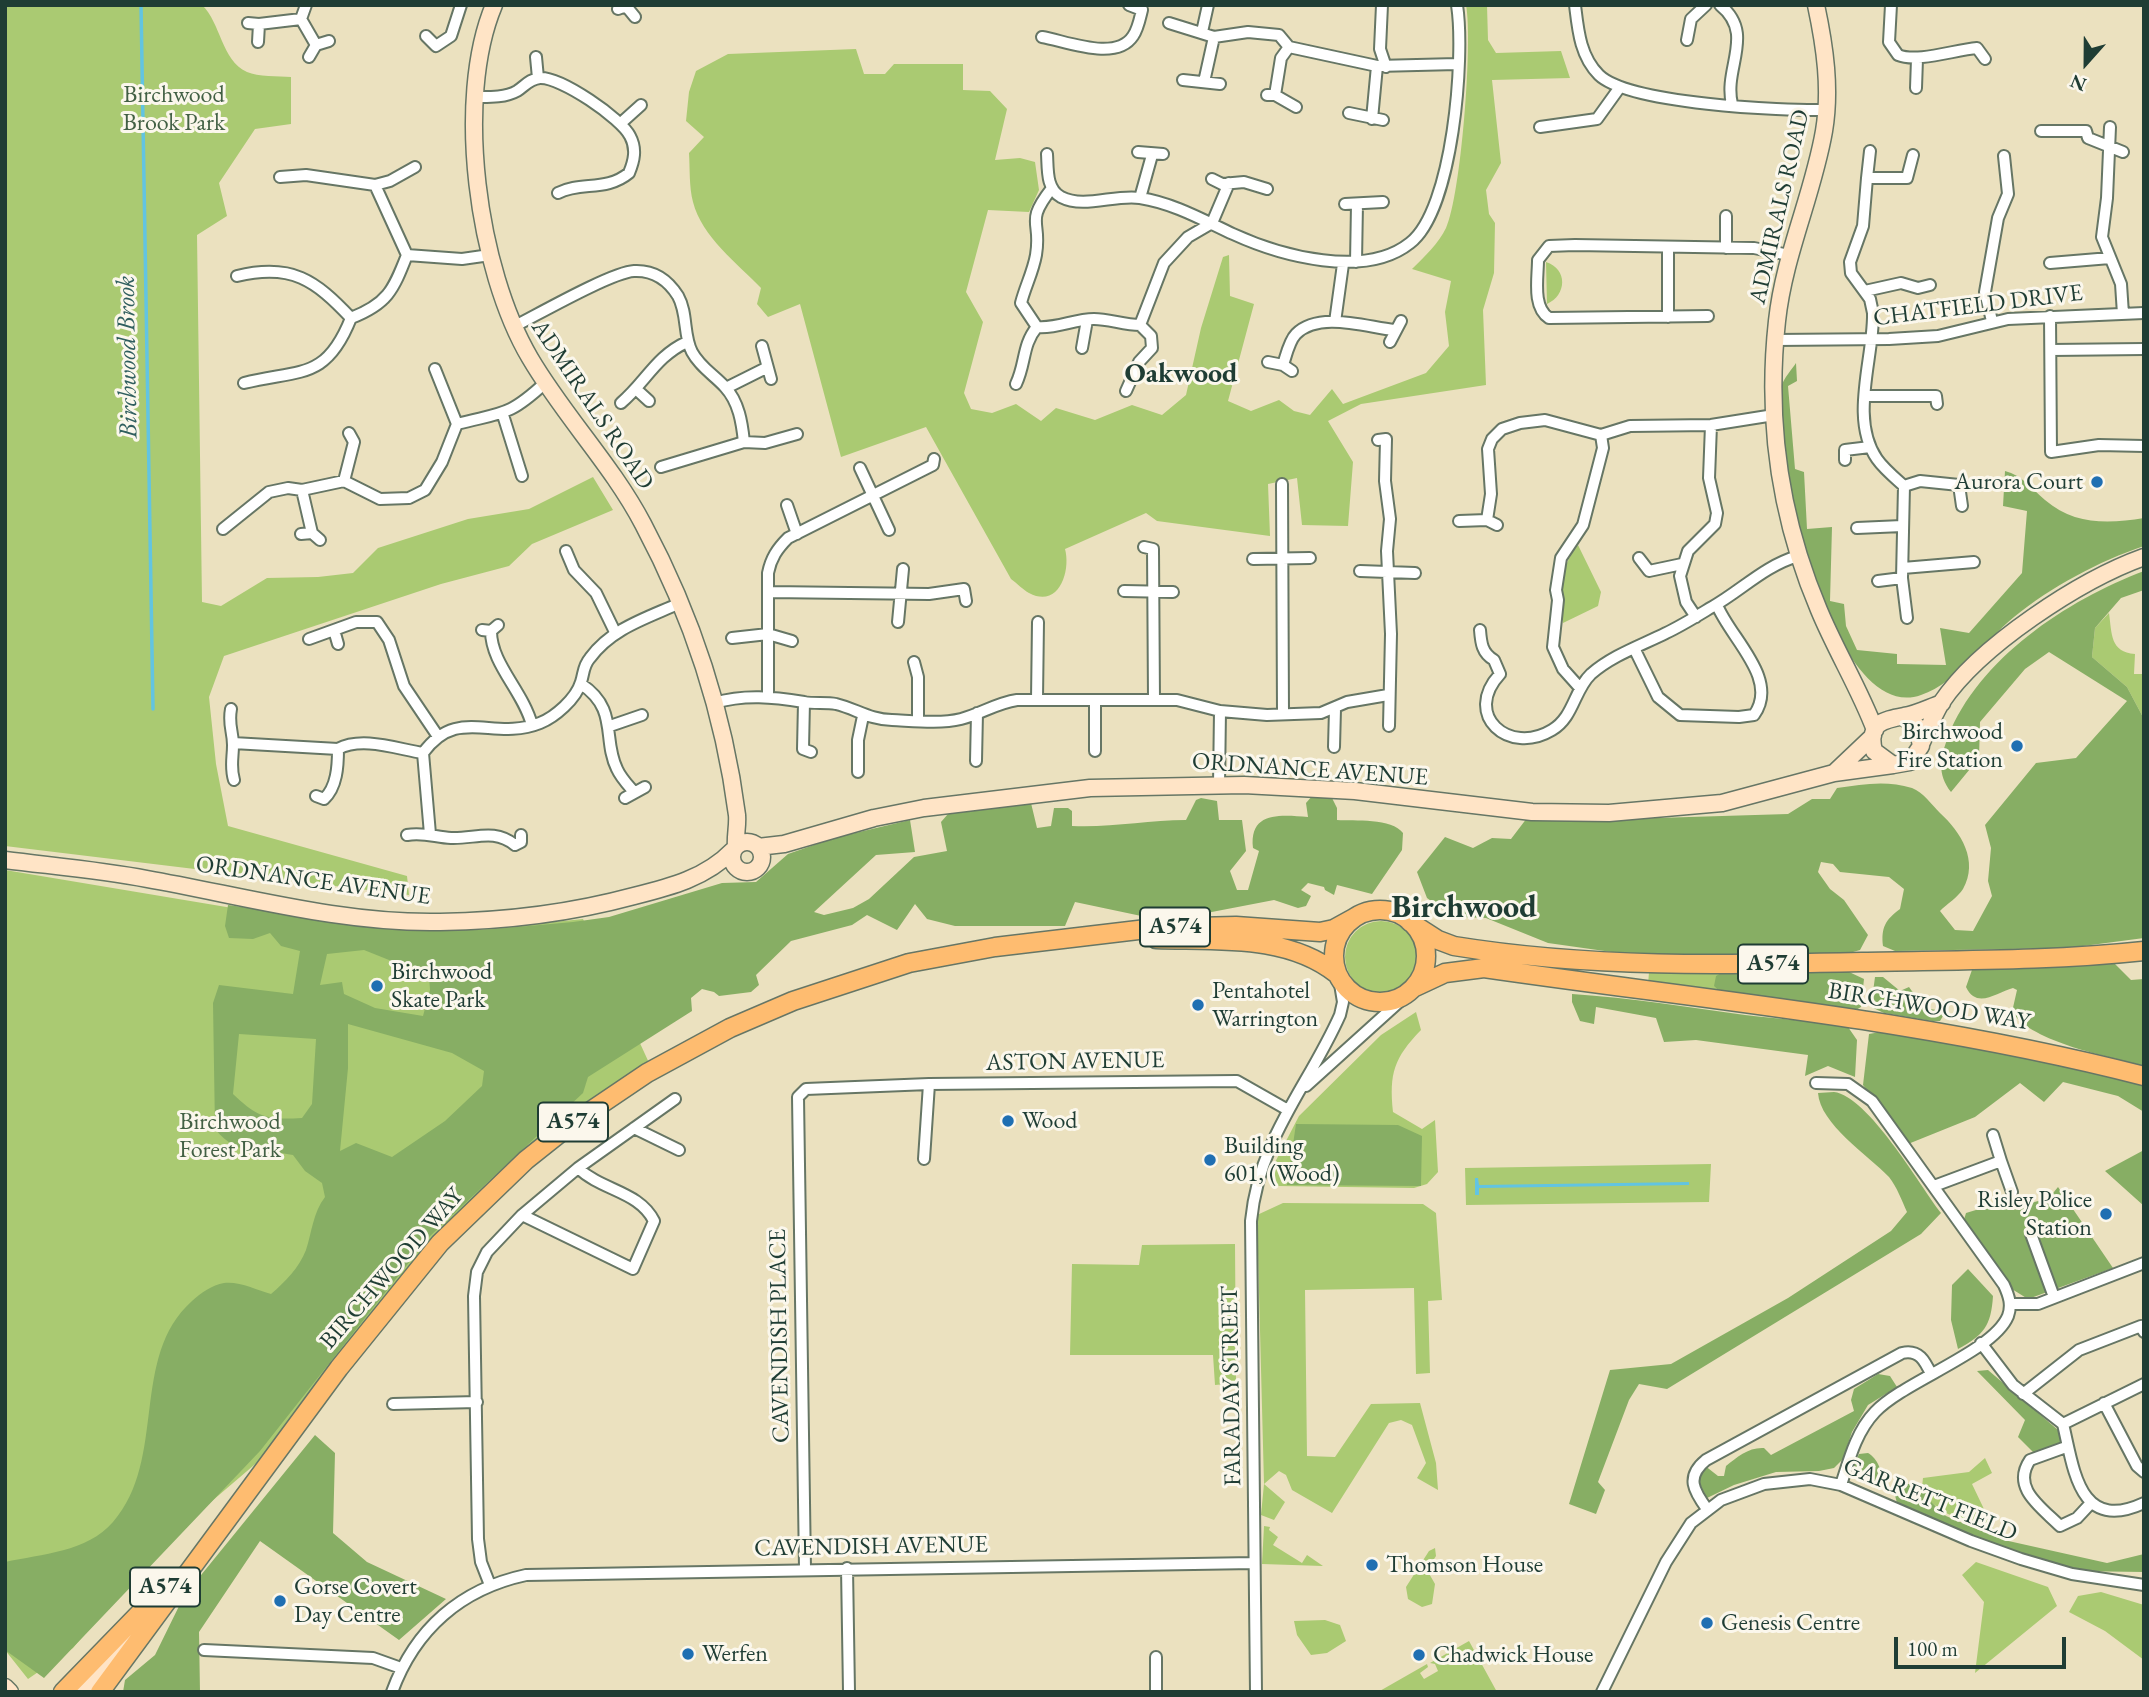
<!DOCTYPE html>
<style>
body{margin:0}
#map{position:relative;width:2149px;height:1697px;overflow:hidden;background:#ebe1bf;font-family:"EB Garamond",serif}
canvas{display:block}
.frame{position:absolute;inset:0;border:7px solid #1f3d34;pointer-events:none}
.north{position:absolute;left:2051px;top:28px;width:70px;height:70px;-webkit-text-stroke:5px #fbf7ec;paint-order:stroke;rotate:201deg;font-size:19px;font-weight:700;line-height:28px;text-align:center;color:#1f3d34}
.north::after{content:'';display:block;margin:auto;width:24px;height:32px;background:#1f3d34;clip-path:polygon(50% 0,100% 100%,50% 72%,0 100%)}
.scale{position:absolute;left:1894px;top:1637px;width:172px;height:32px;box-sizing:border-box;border:4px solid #1f3d34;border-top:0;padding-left:9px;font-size:21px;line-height:24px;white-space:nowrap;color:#1f3d34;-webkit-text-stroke:5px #fbf7ec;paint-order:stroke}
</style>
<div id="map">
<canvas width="2149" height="1697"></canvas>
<div class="frame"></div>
<div class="north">N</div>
<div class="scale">100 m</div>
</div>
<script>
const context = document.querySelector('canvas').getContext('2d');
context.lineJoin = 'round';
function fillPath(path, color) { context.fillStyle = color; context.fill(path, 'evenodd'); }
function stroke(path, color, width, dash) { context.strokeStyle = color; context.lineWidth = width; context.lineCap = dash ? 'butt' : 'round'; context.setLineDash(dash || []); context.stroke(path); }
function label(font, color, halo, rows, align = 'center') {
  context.font = font + ' "EB Garamond",serif'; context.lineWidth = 6; context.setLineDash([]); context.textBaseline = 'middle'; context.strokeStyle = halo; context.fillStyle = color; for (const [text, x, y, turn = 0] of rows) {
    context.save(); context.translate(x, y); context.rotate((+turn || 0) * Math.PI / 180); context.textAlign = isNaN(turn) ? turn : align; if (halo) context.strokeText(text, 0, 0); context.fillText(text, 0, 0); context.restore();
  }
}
const green = new Path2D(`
 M5 5H202C221 23 221 60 247 72 258 77 278 76 291 77V124L255 129 219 183 227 216 197 235 202 602 221 606 267 578 318 577 353 573 378 548 468 519 529 509 593 477 613 510 532 544 509 566 441 584 224 656 209 697 216 764 228 826 407 876 409 895 5 846Z
 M1466 5H1487L1488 40 1496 53 1561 51 1570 78 1492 80 1501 163 1486 190 1489 214 1495 223 1494 273 1483 310 1486 385 1361 404 1328 421 1353 462 1348 526 1302 525 1297 478 1268 484 1270 536 1157 521 1146 513 1065 549C1071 571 1059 609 1029 593 1023 590 1017 583 1011 579L926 427 841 457 800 304 768 317 757 304 761 288C737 263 702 237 693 202 689 187 690 169 689 153L704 137 686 121 689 92 696 71 728 54 856 49 864 74H885L894 64H963V90L990 91 1007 109 995 160 1020 158 1035 162 1039 190 1029 212 988 210 966 292 983 322 964 393 971 409 992 413 1016 404 1041 421 1056 408 1095 420 1132 405 1162 415 1186 395 1201 328 1223 257 1229 255 1230 296 1254 304 1228 401 1251 411 1279 400 1294 411 1310 415 1332 389 1343 404 1426 373 1449 346 1445 312 1451 281 1412 269C1424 257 1439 243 1446 228 1461 196 1473 42 1466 5Z
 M1546 262C1568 269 1567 295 1547 304Z
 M1578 545 1601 592 1598 606 1563 623C1563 593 1557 570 1578 545Z
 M2109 613C2112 634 2110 652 2135 654L2134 674H2143L2144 719 2127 687 2092 657 2095 628Z
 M5 870 322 923 436 934 583 919 650 1065 497 1180 274 1448 150 1554 73 1648 28 1679 5 1650Z
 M1345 957a36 36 0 1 1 72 0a36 36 0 1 1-72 0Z
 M1649 972H1723V994L1648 985Z
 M1416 1012 1421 1030C1394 1058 1389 1073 1393 1112L1422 1129 1435 1120 1438 1172 1427 1184 1414 1188 1277 1186 1271 1170 1299 1116 1381 1035Z
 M1711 1164 1709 1202 1466 1205 1465 1168Z
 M1283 1203 1423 1204 1436 1213 1442 1300 1428 1301 1430 1373 1416 1374 1414 1288 1305 1290 1307 1456 1335 1457 1371 1404 1420 1403 1436 1463 1438 1490 1417 1478 1426 1463 1412 1425 1401 1420 1389 1423 1332 1513 1292 1490 1286 1475 1279 1471 1264 1484 1285 1502 1274 1520 1261 1515 1264 1484 1257 1215Z
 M1235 1244 1236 1383 1215 1385 1213 1355H1070L1072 1264 1139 1265 1142 1245Z
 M1985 1458 1992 1473 1972 1484 1994 1530 1948 1514 1921 1496 1923 1478 1969 1472Z
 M1264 1526 1270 1527 1269 1530 1278 1537 1273 1545 1302 1563 1307 1555 1323 1566 1262 1564Z
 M1435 1548 1436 1556 1427 1570 1435 1584 1432 1604 1422 1607 1408 1599 1406 1587 1429 1551Z
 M1976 1562 2048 1587 2057 1606 1975 1673 1984 1602 1962 1575Z
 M2101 1592 2144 1605V1660L2105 1631 2069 1612 2078 1596Z
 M1325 1620 1340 1625 1346 1641 1327 1653 1311 1655 1297 1635 1294 1621Z
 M1469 1641 1497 1692H1378L1427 1664 1428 1667 1420 1673 1424 1679 1438 1671 1435 1664 1430 1663Z`);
const forest = new Path2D(`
 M1796 363 1797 381 1788 386 1795 469 1804 472 1807 529 1832 527 1830 601 1844 604 1846 626 1857 650 1897 654V664L1946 665 1940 628 1969 633 2022 573 2027 511 2003 506 2005 471C2022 475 2032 489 2045 500 2074 525 2108 524 2144 518V546C2099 561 2051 587 2014 617 1984 641 1959 682 1921 695 1857 718 1813 581 1800 537 1792 509 1774 411 1782 385 1784 378 1792 369 1796 363Z
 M2144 571V590L2121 598 2095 628 2092 657 2127 687 2144 719V938L2068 948 1895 951 1883 946C1881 928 1885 920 1900 909L1904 889 1889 877 1840 872 1833 864 1821 862 1818 872 1830 889 1844 900 1868 935 1860 950 1846 954 1647 957 1548 943 1486 918 1453 917 1427 898 1417 872 1445 837 1473 848 1492 838 1511 839 1527 818 1591 820 1788 814 1812 799H1830L1837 788C1863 784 1887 780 1912 788 1923 792 1932 805 1940 813 1961 832 1979 861 1963 889 1958 897 1947 904 1940 911L1955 930 1973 931 1992 896 1988 881 1991 848 1985 825 2036 763 2076 758 2127 701 2049 652 2025 669 1980 722 1979 758 1951 792C1937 774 1940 758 1948 737 1978 659 2067 600 2144 571Z
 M1313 795 1332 798 1337 808V820C1354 821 1392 818 1403 833L1402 850 1372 894 1337 885 1334 895 1325 890 1324 887 1308 883 1301 890 1311 896 1306 906 1298 908 1274 900 1165 921 1075 902 1065 926H955L927 919 915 904 897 930 867 915 852 925 791 941 756 975 759 985 751 992 719 996 714 992 702 989 691 998 692 1011 588 1077 583 1093 429 1237 260 1451 44 1678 5 1650V1562C42 1554 87 1552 113 1522 168 1459 129 1357 192 1301 201 1293 212 1285 224 1283 239 1281 257 1290 271 1294 285 1282 299 1268 306 1250 312 1231 313 1213 325 1197L322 1183 305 1171 293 1155C260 1148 240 1159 215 1129L213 1003 219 985 293 994 300 951 281 946 270 933 253 939 229 938 225 926 228 905 407 930H484L573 922 609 917 722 883 756 882 788 854 834 838 910 820 915 852 876 855 814 912 824 915 853 908 869 899 914 857 947 851 941 822 948 814 1031 803 1037 828 1051 826 1054 808H1068L1072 811V826C1109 828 1148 820 1186 820L1196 800 1201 798 1217 801 1219 820H1242L1246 851 1230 871 1237 890H1248L1259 851 1253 848C1249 811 1281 815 1308 817L1306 803ZM364 950 429 976 430 990 423 1016 375 1008 344 994 342 982 320 985 327 954ZM348 1024 452 1053 484 1071 482 1086 445 1121 392 1157 356 1143 340 1151 348 1068ZM239 1034 316 1039 312 1104 302 1118C268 1120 258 1118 233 1094Z
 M2115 964 2131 980 2144 979V1066C2108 1056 2033 1043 2012 1012L2017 990 2013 988C1997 992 1977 1010 1966 987L1973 967Z
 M1847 971 1864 979 1861 1007 1854 1011 1723 994 1714 986 1716 976 1723 972Z
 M1875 977H1883L1900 991 1909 987 1924 1008 1942 1011 1943 1016 1940 1021H1932L1884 1013 1871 1007Z
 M1572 994C1631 998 1688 1007 1745 1015 1780 1019 1813 1021 1848 1027L1857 1040 1855 1077 1828 1066 1805 1076 1808 1055 1696 1040 1664 1042 1656 1018 1596 1007 1594 1024 1580 1021 1572 1002Z
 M1880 1032 2020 1053 2144 1083V1112L2118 1096 2063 1082 2044 1102 2020 1083 1975 1117 1908 1144 1863 1085 1869 1034Z
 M1834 1092C1868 1096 1919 1184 1941 1213L1921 1234 1667 1389 1639 1384 1629 1400 1598 1482 1605 1490 1596 1514 1569 1504 1610 1370 1671 1364 1788 1298 1891 1231 1907 1212C1902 1201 1897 1187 1889 1177 1868 1155 1820 1124 1818 1093Z
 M1296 1124 1398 1125 1422 1136 1421 1186 1287 1185Z
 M2144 1150V1206L2105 1171Z
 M2058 1187 2113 1268 2028 1299 2007 1286 1963 1223 1966 1213 2009 1200 2013 1208 2049 1198Z
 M1968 1269 1993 1296C1991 1326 1984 1335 1958 1349L1951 1320 1952 1285Z
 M1988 1370 2058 1430 2064 1442 2037 1456 2018 1437 2025 1420 1977 1371Z
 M1878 1374 1890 1376 1897 1387 1868 1405 1852 1432 1843 1459 1834 1468 1819 1471 1776 1472 1734 1485 1707 1498 1697 1479 1704 1465 1718 1476H1724L1726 1466C1737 1457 1749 1447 1764 1448L1771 1455 1854 1411 1851 1400 1854 1389Z
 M315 1435 335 1453 333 1533 367 1562 446 1599 399 1640 260 1541 199 1632 200 1692H123L125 1680 155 1655 184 1596Z
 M1868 1453C1877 1458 1884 1472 1880 1482L1874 1485 1861 1481 1854 1465 1859 1454Z
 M1892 1484H1927L1917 1489 1928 1487V1499L1946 1516 2004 1540 2107 1563 2144 1554V1572L2073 1571 2023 1557 1897 1503Z`);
const water = new Path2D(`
 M1475 1178H1478L1479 1185 1689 1182V1185L1479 1188V1195H1475Z`);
const stream = new Path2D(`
 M141 5 153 709`);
const street = new Path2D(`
 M1382 5 1380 49 1386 67
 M1575 5C1578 30 1580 56 1599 75 1629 104 1782 111 1826 110
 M1720 5C1756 34 1723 68 1732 104
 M1891 5 1889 42 1898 55C1917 63 1954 50 1977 48L1985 59
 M618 9 626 6 635 17
 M301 19 316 45
 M248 23 259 24 258 42
 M1169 23 1214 37 1248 32 1279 35 1289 47 1377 66 1457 64
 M259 24 301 19 306 5
 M1202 32 1208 5
 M426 36 436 46 451 36 461 5
 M1042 37C1066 41 1116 62 1133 36 1138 29 1140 18 1142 10L1129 5
 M1687 40 1691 19 1706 5
 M309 57 316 45 329 41
 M536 57 538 78
 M1183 80 1220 84
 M1204 82 1214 37
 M1916 88 1917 59
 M1267 95H1275L1296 107
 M1275 95 1281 58 1289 47
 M474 97C487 97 505 98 517 91 525 86 529 79 540 78 561 77 621 118 630 136 637 149 634 161 629 173 606 192 581 181 558 193
 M1349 113 1383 120
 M1372 119 1377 66
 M621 123 641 105
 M1540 127 1597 119 1620 87
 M2110 127 2107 198 2102 237 2121 284 2123 314
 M2041 131H2086L2088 138 2123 152
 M1870 151 1867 178H1907L1913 155
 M1138 152 1163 154
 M1047 154C1048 169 1046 189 1061 197 1084 209 1115 194 1140 198 1173 203 1203 220 1233 234 1281 256 1365 279 1410 243 1453 210 1465 57 1457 5
 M280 177 306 175 375 185 390 181 415 167
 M1867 178 1863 226 1850 262 1851 273 1870 299 1873 313C1874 358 1849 418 1877 459 1884 469 1895 478 1904 486L1902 578 1907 618
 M1212 179 1222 184 1244 182 1267 189
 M375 185 407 255
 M1052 188C1024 224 1042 219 1036 255 1033 272 1025 287 1021 303L1037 327C1057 329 1074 319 1094 319 1109 319 1124 325 1140 325
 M1140 198 1152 155
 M1345 204 1383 202
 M1726 216V248
 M1668 248V317
 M1356 262 1357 204
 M2050 263 2110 258
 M237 276C292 263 315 280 351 318
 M1865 291 1901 283 1918 288 1930 285
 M1708 316 1549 318C1532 307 1538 278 1538 260L1549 246 1575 245 1754 248 1789 255
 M2050 316 2051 452 2099 445 2144 446
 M1992 321 1985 292 1998 218 2008 194 2004 156
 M1335 322 1343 264
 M513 327C537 315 612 272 634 271 654 270 668 280 678 296 688 314 683 335 692 352 700 367 714 375 725 387 739 402 742 423 744 442
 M1775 340 1889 339 1938 336 2008 319 2144 313
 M1390 342 1401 321
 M762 346 771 379
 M1082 348 1087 320
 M2051 350 2144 349
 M1268 362 1283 365 1292 371
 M1283 365C1286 356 1289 341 1296 334 1319 311 1366 327 1394 330
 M435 369 457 424
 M244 383C300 369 326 381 351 318 387 304 393 291 407 255L462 259 490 255
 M1016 384C1026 363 1022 345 1037 327
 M726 388 766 368
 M637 390 649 401
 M1126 391 1139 362 1152 348 1151 336 1140 325 1164 263 1188 237 1212 223 1229 183
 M1866 396H1936L1937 404
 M621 403C645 383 656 356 687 342
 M503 415 522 476
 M1378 440 1386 439 1385 481 1390 519 1387 551 1391 634 1389 726
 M1845 460V450L1870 447
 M661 467 744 442 765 443 797 434
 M860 468 889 530
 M344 481 354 442 349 433
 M1282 484 1283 714
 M1904 486 1920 481 1959 485 1962 506
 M302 490 312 533
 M787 505 797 534
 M1487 520 1491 494 1488 449 1492 439 1502 429 1520 423 1545 420 1601 435 1630 426 1711 425 1774 415
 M1459 521 1487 520 1497 525
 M1857 528 1902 526
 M223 529 269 492 288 488 302 490 344 481 380 499 409 498 425 490 442 462 457 424C503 412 508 417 545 383
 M301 534 312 533 320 540
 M1144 547 1153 549 1154 700
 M566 551 574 570 596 593 615 632
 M1639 558 1649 571 1682 564
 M1253 559 1310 558
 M1903 568 1974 562
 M1360 571 1415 573
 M1878 581 1902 578
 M1124 591 1173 592
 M770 592 929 594 964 589 966 601
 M1696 617 1686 602 1680 576 1688 551 1715 524 1717 513 1709 478 1711 425
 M898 622 903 569
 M334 630 338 644
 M482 630 491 631 498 625
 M1480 630C1481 643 1482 653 1494 660L1500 674C1462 715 1509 756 1552 730 1574 717 1574 690 1591 674 1613 655 1640 646 1666 633 1681 626 1697 616 1712 607 1742 590 1764 566 1798 556
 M491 631C491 664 523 691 532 725
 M732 638 768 634 792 641
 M309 639 356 622H377L389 640 404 686 437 735
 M1634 648 1658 697 1680 715 1739 717 1754 715C1780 679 1730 638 1717 605
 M914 662 918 677V720
 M581 684C619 709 602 739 617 769 621 778 628 785 634 792
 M1580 688 1563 669 1553 647 1558 600 1556 590 1561 558 1583 525 1603 448 1601 435
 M768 697V573C771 558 777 549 788 538L933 465 934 459
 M1037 699 1038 622
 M804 702 803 749 811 752
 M1095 702V751
 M714 703C745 694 773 697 804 702 814 704 826 702 836 704 856 709 871 720 892 720 914 721 940 724 961 719 981 714 996 703 1017 700H1177L1220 711 1267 715 1321 713 1347 702 1388 695
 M231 709C228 725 233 731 233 745 233 758 230 767 234 780
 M610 726 642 715
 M233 743 338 749C362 736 397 749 423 753 458 705 493 742 540 723 555 717 576 699 581 682 584 673 583 666 590 658 612 628 647 618 680 603
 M1334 747 1335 709
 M423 753 430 834
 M976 761 977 713
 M858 772V740L863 716
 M1219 785 1220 711
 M316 796 324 799C337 787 338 766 338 749
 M625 798 645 787
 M407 835C423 832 435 837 451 838 475 839 494 828 515 845L521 842V835
 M1816 1083 1848 1084 1872 1101 2004 1285C2009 1296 2012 1305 2008 1316 1993 1352 1904 1381 1875 1412 1856 1432 1849 1460 1841 1485
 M1306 1086 1409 993
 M634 1128 679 1150
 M924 1159 929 1084 1237 1081 1288 1110
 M2001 1161 2012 1192
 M1934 1186 2001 1161 1993 1135
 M522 1215 633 1269 654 1221C639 1191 602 1191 578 1168
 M2031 1234 2054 1297
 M2010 1304H2038L2144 1263
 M1981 1343 2013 1385 2063 1424C2074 1470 2079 1533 2144 1503
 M2023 1394 2079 1350 2141 1326 2144 1332
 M2104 1403 2137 1466 2144 1472
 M393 1404 477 1402
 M2063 1424 2144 1384
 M2066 1447 2030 1460C2011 1488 2041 1507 2060 1526L2077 1518 2091 1503
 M1707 1509C1694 1491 1685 1477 1706 1460L1902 1353C1919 1349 1925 1361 1931 1374
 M805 1568 798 1097 806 1089 929 1084
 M847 1568 849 1692
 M490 1585 481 1562 478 1539 474 1296 477 1272 487 1252 522 1215 578 1168 675 1099
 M204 1650 373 1658 401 1668
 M392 1692C415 1629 461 1589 526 1575L1254 1563
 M1156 1692V1657
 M1256 1692 1251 1221C1259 1138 1308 1087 1340 1015L1343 1002 1339 978
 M1602 1692 1666 1562 1691 1523 1721 1500 1764 1484 1810 1479 1841 1485 1971 1541 2021 1559 2072 1574 2144 1585`);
const secondary = new Path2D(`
 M494 5C454 100 478 270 530 358 564 416 612 465 643 524 691 614 724 714 737 815 738 825 735 836 736 847
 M1816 5C1825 47 1831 89 1824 131 1813 195 1784 255 1777 321 1766 421 1780 518 1819 610 1836 651 1859 688 1875 730
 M1903 717 1917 726 1921 746 1910 762 1893 765 1874 751C1867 723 1883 720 1904 716 1917 714 1930 707 1942 703
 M1922 742C1928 729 1934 715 1941 703 1979 646 2080 580 2144 557
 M1834 773 1873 736
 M732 857a15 15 0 1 1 30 0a15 15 0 1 1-30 0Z
 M758 847 784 844 874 818 924 808 1090 788 1244 785 1355 791 1532 812 1609 813 1722 803 1834 773 1893 765
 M5 860C52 866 100 870 147 879 243 896 342 924 440 922 505 921 571 913 634 896 670 887 706 878 733 850
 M5 1687 10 1692
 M84 1692 124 1644 141 1632`);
const primary = new Path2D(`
 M1334 956a46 46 0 1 1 92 0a46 46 0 1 1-92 0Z
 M1410 922 1438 940 1454 946C1590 968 1726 965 1862 962 1956 960 2051 961 2144 951
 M1156 939C1217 941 1287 934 1337 974
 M1415 987 1445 973 1484 968C1705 1000 1927 1020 2144 1076
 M63 1692 166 1586
 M100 1692 339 1368 440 1243 526 1160 570 1125 647 1073 730 1028 793 1001 909 963 995 947 1155 928 1236 926 1320 932 1334 929 1354 918`);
const markers = [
 [2097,482,7,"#1f6fb2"],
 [2017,746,7,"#1f6fb2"],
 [377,986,7,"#1f6fb2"],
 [1198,1005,7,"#1f6fb2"],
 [1008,1121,7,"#1f6fb2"],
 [1210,1160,7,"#1f6fb2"],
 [2106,1214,7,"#1f6fb2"],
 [1372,1565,7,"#1f6fb2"],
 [280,1601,7,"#1f6fb2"],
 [1707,1623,7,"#1f6fb2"],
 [688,1654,7,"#1f6fb2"],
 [1419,1655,7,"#1f6fb2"]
];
const shields = [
 [1175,927,70],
 [1773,964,70],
 [573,1122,70],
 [165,1587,70]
];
const shieldNames = [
 ["A574",1175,927],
 ["A574",1773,964],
 ["A574",573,1122],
 ["A574",165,1587]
];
const parkNames = [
 ["Birchwood",174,95],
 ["Brook Park",174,123],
 ["Birchwood",230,1122],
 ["Forest Park",230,1150]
];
const streetNames = [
 ["ADMIRALS ROAD",1780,207,-77],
 ["CHATFIELD DRIVE",1978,306,-7],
 ["ADMIRALS ROAD",592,405,56],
 ["ORDNANCE AVENUE",1310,770,4],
 ["ORDNANCE AVENUE",313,881,8],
 ["BIRCHWOOD WAY",1929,1007,9],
 ["ASTON AVENUE",1075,1062,-1],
 ["BIRCHWOOD WAY",392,1269,-49],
 ["CAVENDISH PLACE",780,1336,-91],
 ["FARADAY STREET",1232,1386,-91],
 ["GARRETT FIELD",1930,1500,22],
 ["CAVENDISH AVENUE",871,1547,-1]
];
const poiNames = [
 ["Aurora Court",2083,482,"right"],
 ["Birchwood",2003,732,"right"],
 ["Fire Station",2003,760,"right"],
 ["Birchwood",391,972],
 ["Skate Park",391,1000],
 ["Pentahotel",1212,991],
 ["Warrington",1212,1019],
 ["Wood",1022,1121],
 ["Building",1224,1146],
 ["601, (Wood)",1224,1174],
 ["Risley Police",2092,1200,"right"],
 ["Station",2092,1228,"right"],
 ["Thomson House",1386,1565],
 ["Gorse Covert",294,1587],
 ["Day Centre",294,1615],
 ["Genesis Centre",1721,1623],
 ["Werfen",702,1654],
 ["Chadwick House",1433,1655]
];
const waterNames = [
 ["Birchwood Brook",128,357,-91]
];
const quarterNames = [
 ["Oakwood",1181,374]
];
const districtNames = [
 ["Birchwood",1464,908]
];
fillPath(green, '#aaca72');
fillPath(forest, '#87ae64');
fillPath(water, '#62c4e1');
stroke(stream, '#62c4e1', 3.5);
stroke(street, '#667665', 14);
stroke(secondary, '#667665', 19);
stroke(primary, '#667665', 21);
stroke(street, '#fff', 10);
stroke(secondary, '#ffe4c6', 16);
stroke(primary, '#febc70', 18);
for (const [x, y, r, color] of markers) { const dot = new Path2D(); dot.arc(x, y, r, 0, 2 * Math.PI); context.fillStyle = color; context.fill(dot); stroke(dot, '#fbf7ec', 2.5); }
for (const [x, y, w] of shields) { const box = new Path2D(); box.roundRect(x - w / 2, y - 19.5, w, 39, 5); context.fillStyle = '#fbf7ec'; context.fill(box); stroke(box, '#1f3d34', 2); }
label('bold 23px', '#1f3d34', null, shieldNames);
label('24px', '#426044', '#fbf7ec', parkNames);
label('24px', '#1f3d34', '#fbf7ec', streetNames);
label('24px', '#1f3d34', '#fbf7ec', poiNames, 'left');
label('italic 26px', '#305f5f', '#fbf7ec', waterNames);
label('bold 28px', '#1f3d34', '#fbf7ec', quarterNames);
label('bold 32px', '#1f3d34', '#fbf7ec', districtNames);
</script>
